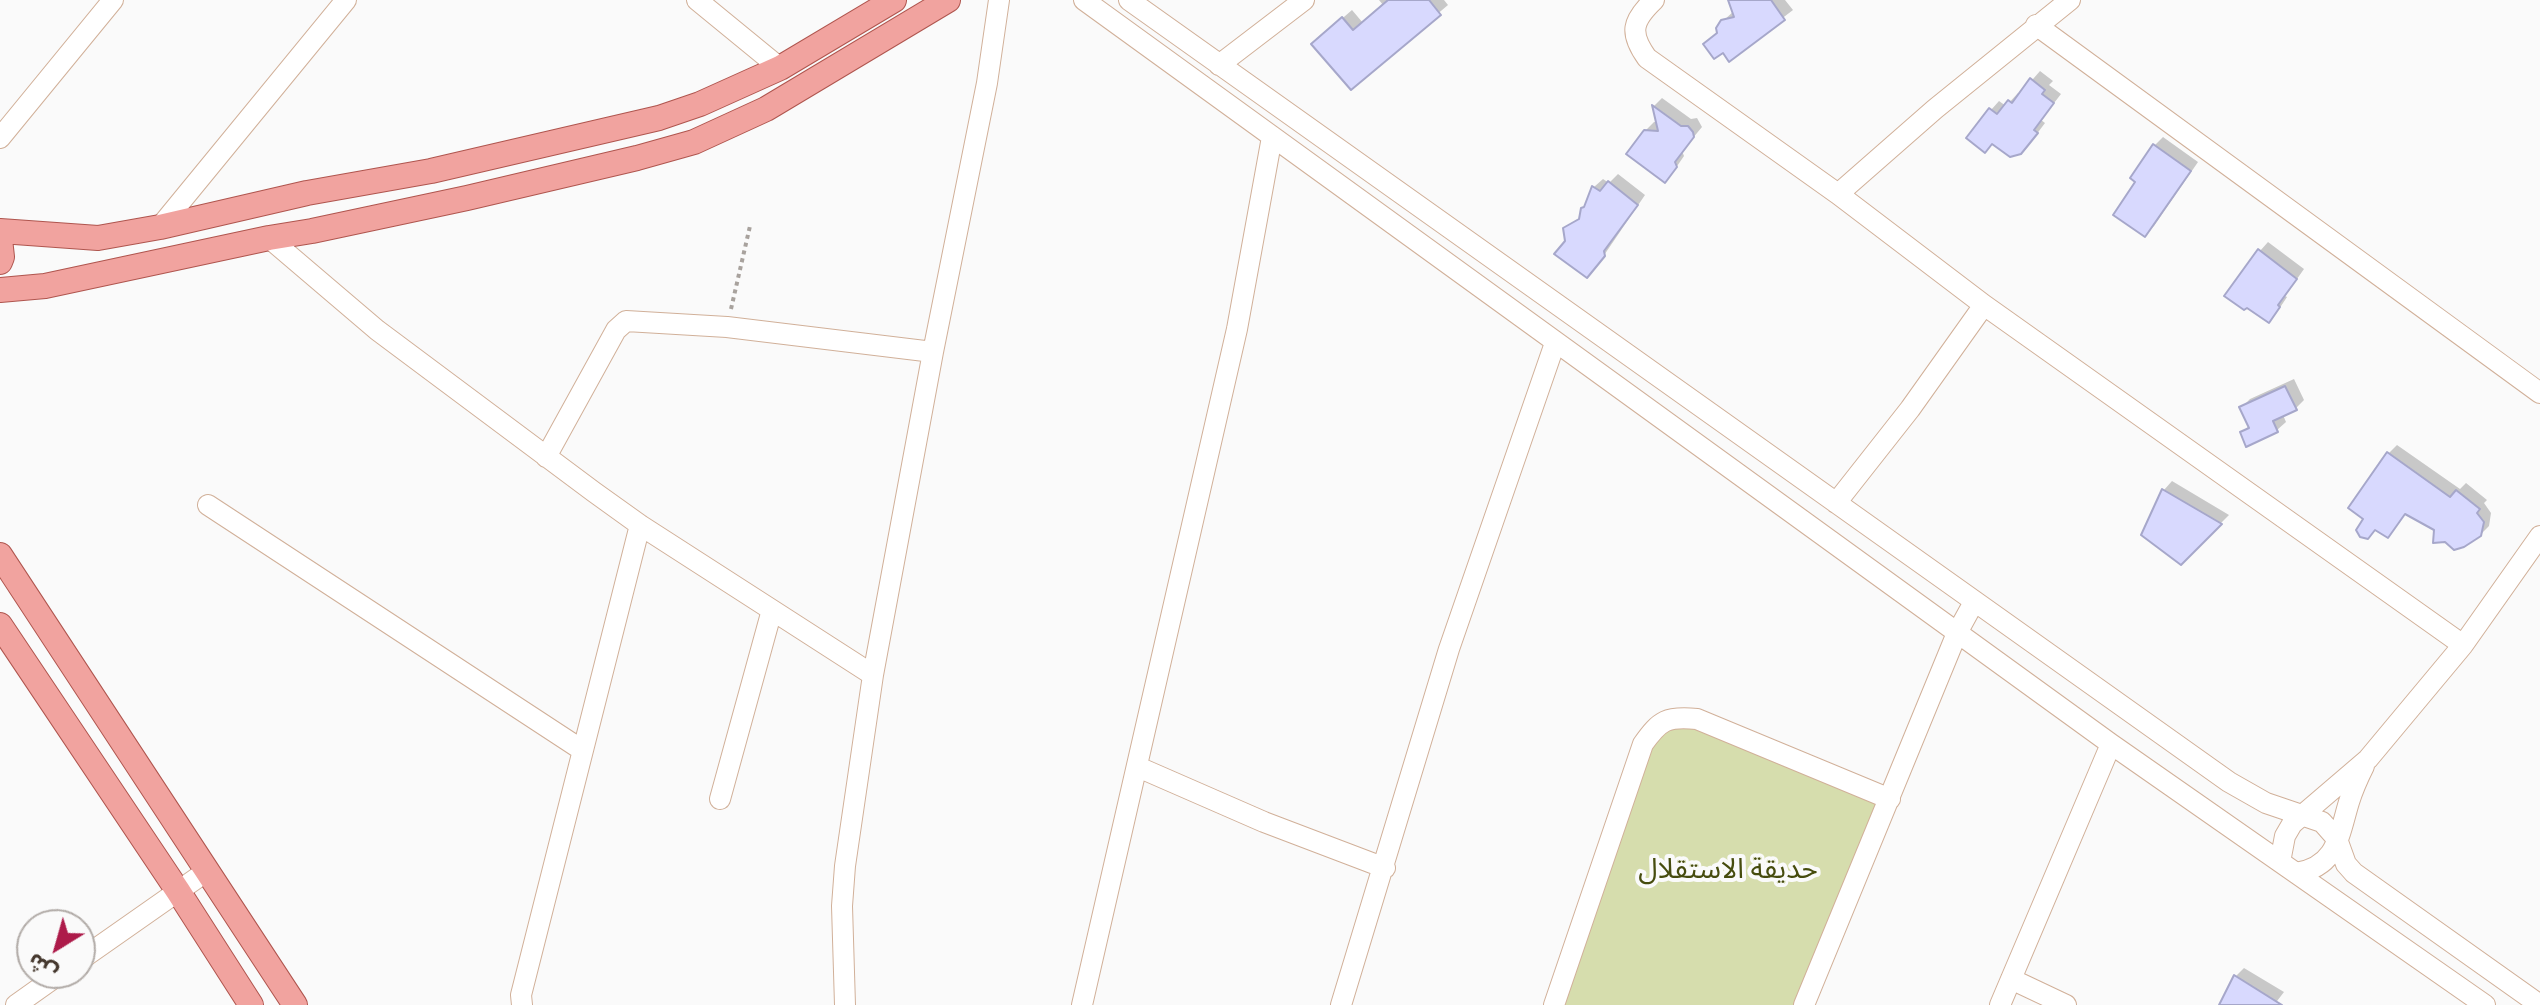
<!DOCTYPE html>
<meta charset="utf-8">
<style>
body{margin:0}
#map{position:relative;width:2540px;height:1005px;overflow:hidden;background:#fafafa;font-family:"Fira Sans Condensed","Noto Sans Arabic",sans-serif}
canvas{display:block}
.north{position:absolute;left:16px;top:909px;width:80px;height:80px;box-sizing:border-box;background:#fafafa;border:2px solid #b2aca8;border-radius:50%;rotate:217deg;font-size:22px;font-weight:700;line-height:32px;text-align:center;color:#45382e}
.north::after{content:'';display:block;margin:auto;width:28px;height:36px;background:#ad1b4a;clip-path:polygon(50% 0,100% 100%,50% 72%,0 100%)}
</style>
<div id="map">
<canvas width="2540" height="1005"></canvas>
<div class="north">ش</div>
</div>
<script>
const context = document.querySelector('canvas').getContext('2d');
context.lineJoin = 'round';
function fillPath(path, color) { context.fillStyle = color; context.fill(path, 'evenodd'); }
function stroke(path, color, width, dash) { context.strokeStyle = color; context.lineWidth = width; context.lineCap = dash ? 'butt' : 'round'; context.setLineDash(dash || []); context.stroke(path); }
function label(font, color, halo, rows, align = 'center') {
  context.font = font + ' "Fira Sans Condensed","Noto Sans Arabic",sans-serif'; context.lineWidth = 8; context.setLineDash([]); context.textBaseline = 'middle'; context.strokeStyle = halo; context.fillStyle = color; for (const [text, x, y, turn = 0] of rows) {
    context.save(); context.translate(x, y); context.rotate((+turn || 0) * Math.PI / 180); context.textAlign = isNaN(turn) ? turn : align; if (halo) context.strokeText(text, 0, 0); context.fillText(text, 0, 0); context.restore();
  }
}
const green = new Path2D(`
 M1676 717 1890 799 1802 1005H1553L1643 744Z`);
const shadow = new Path2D(`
 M1379 0H1444L1448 5 1351 87 1322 36 1352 10 1363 23 1383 5Z
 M1730 0H1785L1793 10 1729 59 1719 32 1723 21 1734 11Z
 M2040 71 2053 81 2049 85 2061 94 2041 120 2045 123 2030 143 1991 110 1999 101 2006 106 2018 93 2020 94Z
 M1662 98 1691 119 1697 118 1702 127 1682 151 1684 156 1673 172 1645 131 1654 122H1658L1654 106Z
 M2163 137 2198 162 2154 226 2145 235 2138 182 2154 146Z
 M1618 174 1645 195 1596 267 1567 241 1565 228 1582 216 1594 187 1603 179 1609 183Z
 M2268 242 2304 269 2285 296 2287 297 2277 312 2269 320 2260 251Z
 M2294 379 2304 400 2295 409 2283 415 2286 422 2277 430 2247 444 2242 433 2250 425 2241 408 2250 399Z
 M2397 445 2460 489 2466 483 2487 500 2484 503 2491 513 2489 526 2480 535 2436 529 2406 513 2387 536 2366 519 2389 453Z
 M2172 481 2229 515 2181 563 2144 535 2164 490Z
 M2244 968 2284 992 2274 1005H2221L2236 976Z`);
const building = new Path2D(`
 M1388 0H1429L1441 15 1351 90 1311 44 1342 17 1353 30Z
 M1728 0H1771L1785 20 1729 62 1723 53 1714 59 1703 44 1717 33 1716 28 1721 20 1734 17Z
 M2030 78 2045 90 2042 94 2054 103 2034 130 2038 133 2021 154 2010 157 1992 144 1985 153 1966 138 1989 108 1997 114 2008 100 2012 103Z
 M1652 105 1681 126H1688L1693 132 1694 137 1675 162 1677 167 1665 183 1626 154 1644 130 1658 131Z
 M2153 144 2191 171 2145 237 2113 215 2135 182 2130 178Z
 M1608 181 1638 205 1604 251 1605 256 1587 278 1554 254 1565 241 1563 228 1579 219 1581 208 1584 207 1592 186 1600 191Z
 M2258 249 2297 279 2278 305 2280 307 2269 323 2247 308 2244 310 2224 296Z
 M2285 386 2297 410 2273 421 2278 432 2246 447 2240 432 2249 428 2239 407Z
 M2387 452 2450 497 2456 490 2480 509 2477 513 2484 522 2481 536 2464 547 2454 550 2445 542 2433 543 2434 530 2405 514 2388 538 2375 530 2368 539 2360 537 2356 530 2363 519 2348 508Z
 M2162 489 2222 524 2181 565 2141 535Z
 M2234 975 2282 1005H2219Z`);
const path = new Path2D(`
 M731 309 750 226`);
const minor = new Path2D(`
 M697 0 780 68
 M1084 0 2111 744 2485 1005
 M1129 0 2229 782 2266 803 2322 822 2337 839 2346 864 2354 873 2540 1005
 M1654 0C1632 21 1629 33 1647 58L1838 194 1984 305 2463 645
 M2036 25 2540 393
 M1219 65 1304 0
 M0 138 113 0
 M1838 194 1935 109 2070 0
 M160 227 346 0
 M269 238 377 330 594 492 640 525 873 675
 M546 457 616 330 626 321 727 327 933 352
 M1836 503 1910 409 1984 305
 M208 505 582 750
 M1138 767 1264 822 1385 868
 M720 799 772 610
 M2280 862 2285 836 2292 824 2368 759 2463 645 2540 536
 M2296 873C2337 867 2339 835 2349 802 2353 789 2358 778 2364 766
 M80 960 207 871
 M2011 979 2066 1005
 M16 1005 61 973
 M522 1005 521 995 640 525
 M845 1005 842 906 845 866 873 675 933 352 987 83 999 0
 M1082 1005 1237 329 1272 137
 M1341 1005 1449 649 1555 343
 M1554 1005 1643 744C1660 720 1667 716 1697 719L1890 799
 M1804 1005 1957 633 1974 602
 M2000 1005 2111 744`);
const major = new Path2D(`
 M0 231 98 238 160 227 307 193 431 171 659 118 700 104 780 68 894 0
 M0 239 2 257 0 262
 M0 290 45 286 269 238 312 231 467 198 637 158 694 142 766 109 948 0
 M0 555 295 1005
 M0 625 178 891 251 1005`);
const parkNames = [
 ["حديقة الاستقلال",1728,870]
];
fillPath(green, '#d6ddad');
fillPath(shadow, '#0003');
fillPath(building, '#d8d9fe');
stroke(building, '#a6a7ca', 2);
stroke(minor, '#d1b099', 22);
stroke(major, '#af554e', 26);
stroke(path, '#a8a29d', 4, [4, 4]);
stroke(minor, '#fff', 20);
stroke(major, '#f1a39f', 24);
label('28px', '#464c0e', '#fafafa', parkNames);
</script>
